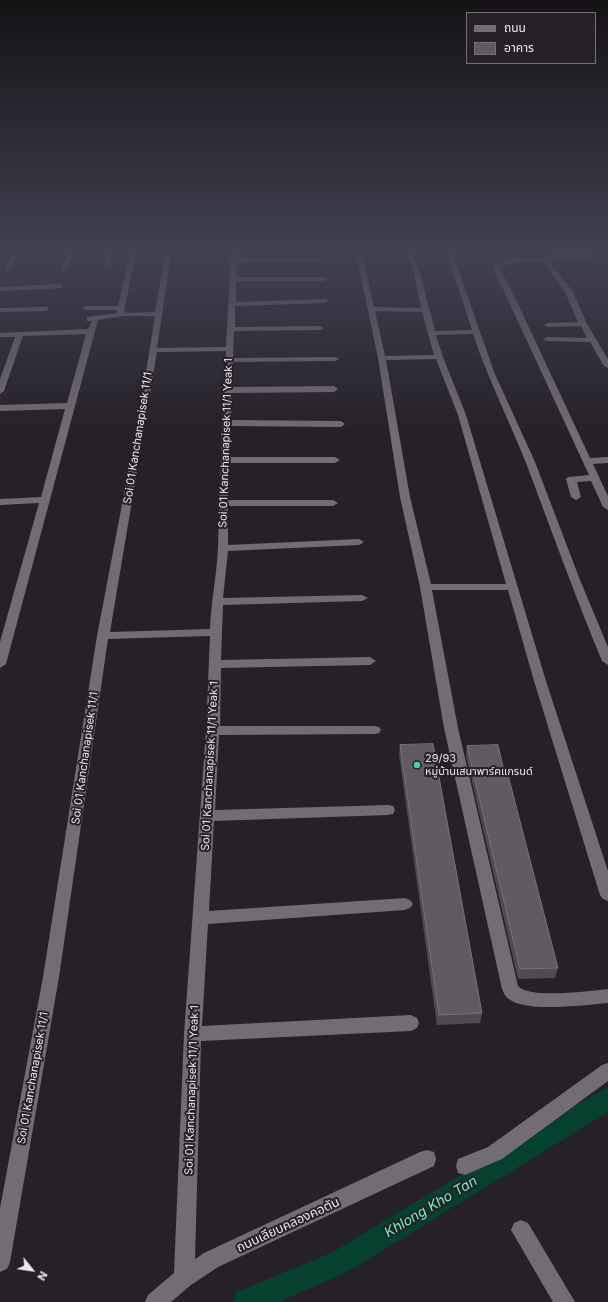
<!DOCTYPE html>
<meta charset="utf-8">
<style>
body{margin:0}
#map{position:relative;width:608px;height:1302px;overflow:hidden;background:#262027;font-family:Inter,"Noto Sans Thai",sans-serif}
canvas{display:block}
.legend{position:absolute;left:466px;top:12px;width:130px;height:52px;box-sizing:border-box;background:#262027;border:1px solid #757076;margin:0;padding:5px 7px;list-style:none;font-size:12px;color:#ece8ec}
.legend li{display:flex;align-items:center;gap:8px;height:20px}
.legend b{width:20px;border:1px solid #757076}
.north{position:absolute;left:12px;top:1250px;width:40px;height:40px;-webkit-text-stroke:3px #262027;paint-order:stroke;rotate:120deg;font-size:11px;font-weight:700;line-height:16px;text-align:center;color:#ece8ec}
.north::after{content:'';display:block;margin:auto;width:14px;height:18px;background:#ece8ec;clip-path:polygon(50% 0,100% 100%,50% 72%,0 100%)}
</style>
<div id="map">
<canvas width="608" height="1302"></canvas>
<ul class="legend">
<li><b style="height:5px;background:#736c74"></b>ถนน</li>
<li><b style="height:11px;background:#615b61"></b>อาคาร</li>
</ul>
<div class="north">N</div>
</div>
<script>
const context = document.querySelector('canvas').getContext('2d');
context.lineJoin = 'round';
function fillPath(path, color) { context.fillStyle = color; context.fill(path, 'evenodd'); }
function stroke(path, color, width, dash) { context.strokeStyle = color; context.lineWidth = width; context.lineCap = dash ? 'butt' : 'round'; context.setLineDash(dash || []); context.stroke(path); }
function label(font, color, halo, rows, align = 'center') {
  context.font = font + ' Inter,"Noto Sans Thai",sans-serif'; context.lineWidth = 4; context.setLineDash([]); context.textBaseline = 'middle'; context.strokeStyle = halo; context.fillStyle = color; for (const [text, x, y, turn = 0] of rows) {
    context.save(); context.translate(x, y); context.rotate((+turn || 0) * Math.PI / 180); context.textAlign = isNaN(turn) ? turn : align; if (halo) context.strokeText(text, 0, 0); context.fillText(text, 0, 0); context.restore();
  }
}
const canal = new Path2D(`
 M608 1088V1112L351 1270 279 1302H233L237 1292 333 1252 600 1091Z`);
const street = new Path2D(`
 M13 254H19L10 270H6L5 269Z
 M67 254H73L67 270 64 272 61 270Z
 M106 254H112L109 265 106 267 103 265Z
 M130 254H136L124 311 127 313 155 312 165 254H171L157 348 226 347 231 254H237V259L320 258V260L318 261 237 263 236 277H323L327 279 323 281H236V302L325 299 329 301 325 303 235 306V327L320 326 324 328 320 330 234 331 233 358 335 357 339 359 335 361 233 362 232 387 334 386 338 389 334 392 232 393 231 420 341 421 345 424 341 427 231 426 230 457H335L340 460 335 463H230L228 500H333L338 503 333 506H228V545L359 539 364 542 359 545 228 551 223 598 362 595 368 598 362 601 223 605 221 660 370 657 376 661 370 665 221 668 220 726H374L379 727 381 730 379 733 374 734 219 735 215 810 388 805 393 806 395 810 393 814 388 815 214 821 209 911 405 898 410 900 413 904 410 908 405 910 208 924 202 1026 411 1015 417 1018 419 1023 417 1028 411 1031 201 1041 195 1259 204 1253 420 1152 427 1150 434 1152 436 1159 434 1166 218 1267 191 1285 171 1302H145L148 1295 174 1273 184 1034 206 731 210 636 108 639 59 977 10 1262 7 1269 0 1272V1208L43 977 97 636 139 415 155 316H123L98 320 6 664 0 668V642L39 503 0 505V499L41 497 65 409 0 411V405L67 403 86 334 23 336 4 391 0 394V379L15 337H0V333L88 329 92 321H87V317L117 313V310H86L82 308 86 306H118ZM226 351C222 416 220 482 218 547 217 574 211 601 210 629L110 632 157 352Z
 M356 254H362L374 307 421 308 413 269 407 254H413L419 269 435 331 472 330 447 254H453L494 372 535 462 580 580 608 647V665L602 661C575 596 551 529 526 463 509 420 488 379 473 334L436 335 443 357 466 415 546 681 608 871V901L603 899 600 895 534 681 508 590H432L458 728 518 986C529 999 590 991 608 989V1003C586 1005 526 1013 509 999 505 997 504 993 502 989L444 728 420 587 400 497 378 358ZM375 311 422 312 434 355 385 356ZM436 359 458 415 506 584H431L410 497 386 360Z
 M554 254H595L588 258H557L553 260V266L573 292 587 324 608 359V368L604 366 590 342 547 341 543 339 547 337 587 338 581 326 548 327 544 325 548 323 578 322 565 292 547 266V262L513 263 499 268 511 289 590 458 608 457V463L593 464 608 496V510L603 507 591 481 577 482 581 497 576 500 571 497 566 479 568 477 589 475 503 289 492 268C507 250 536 266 554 254Z
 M59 284 63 286 62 288 0 291V287Z
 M48 307 49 309 45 311 0 312V308Z
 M608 1063V1081L502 1159 465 1175 458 1173 456 1166 458 1159 488 1147 602 1065Z
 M521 1220 528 1223 575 1302H553L511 1230 514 1223Z`);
const wall = new Path2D(`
 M400 745 482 1013 480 1023 437 1025 399 755Z
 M467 746 558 968 555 978 518 979 466 756Z`);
const building = new Path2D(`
 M433 744 482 1013 439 1015 400 745Z
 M498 745 505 775H508L515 802 558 968 520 969 467 746Z`);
const markers = [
 [417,765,4,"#3dd4a3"]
];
const streetNames = [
 ["Soi 01 Kanchanapisek 11/1",138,438,-81],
 ["Soi 01 Kanchanapisek 11/1 Yeak 1",226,443,-88],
 ["Soi 01 Kanchanapisek 11/1",85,758,-82],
 ["Soi 01 Kanchanapisek 11/1 Yeak 1",210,766,-87],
 ["Soi 01 Kanchanapisek 11/1",33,1078,-80],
 ["Soi 01 Kanchanapisek 11/1 Yeak 1",192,1090,-88]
];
const poiNames = [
 ["29/93",425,759],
 ["หมู่บ้านเสนาพาร์คแกรนด์",425,772]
];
const nearStreetnames = [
 ["ถนนเลียบคลองคอตัน",288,1225,-25]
];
const nearWaternames = [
 ["Khlong Kho Tan",431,1207,-31]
];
fillPath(canal, '#06402e');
fillPath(street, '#736c74');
fillPath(wall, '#504a51');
fillPath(building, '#615b61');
stroke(building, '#767177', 1);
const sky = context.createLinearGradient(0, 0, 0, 436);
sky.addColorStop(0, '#151215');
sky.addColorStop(0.58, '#414252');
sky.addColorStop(1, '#41425200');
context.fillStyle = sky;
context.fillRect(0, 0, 608, 436);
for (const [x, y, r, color] of markers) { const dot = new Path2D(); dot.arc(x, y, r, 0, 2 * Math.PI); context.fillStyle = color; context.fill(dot); stroke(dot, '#262027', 1.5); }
label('11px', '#ece8ec', '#262027', streetNames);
label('11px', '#ece8ec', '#262027', poiNames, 'left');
label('13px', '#ece8ec', '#262027', nearStreetnames);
label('italic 14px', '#6df3c2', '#262027', nearWaternames);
</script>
